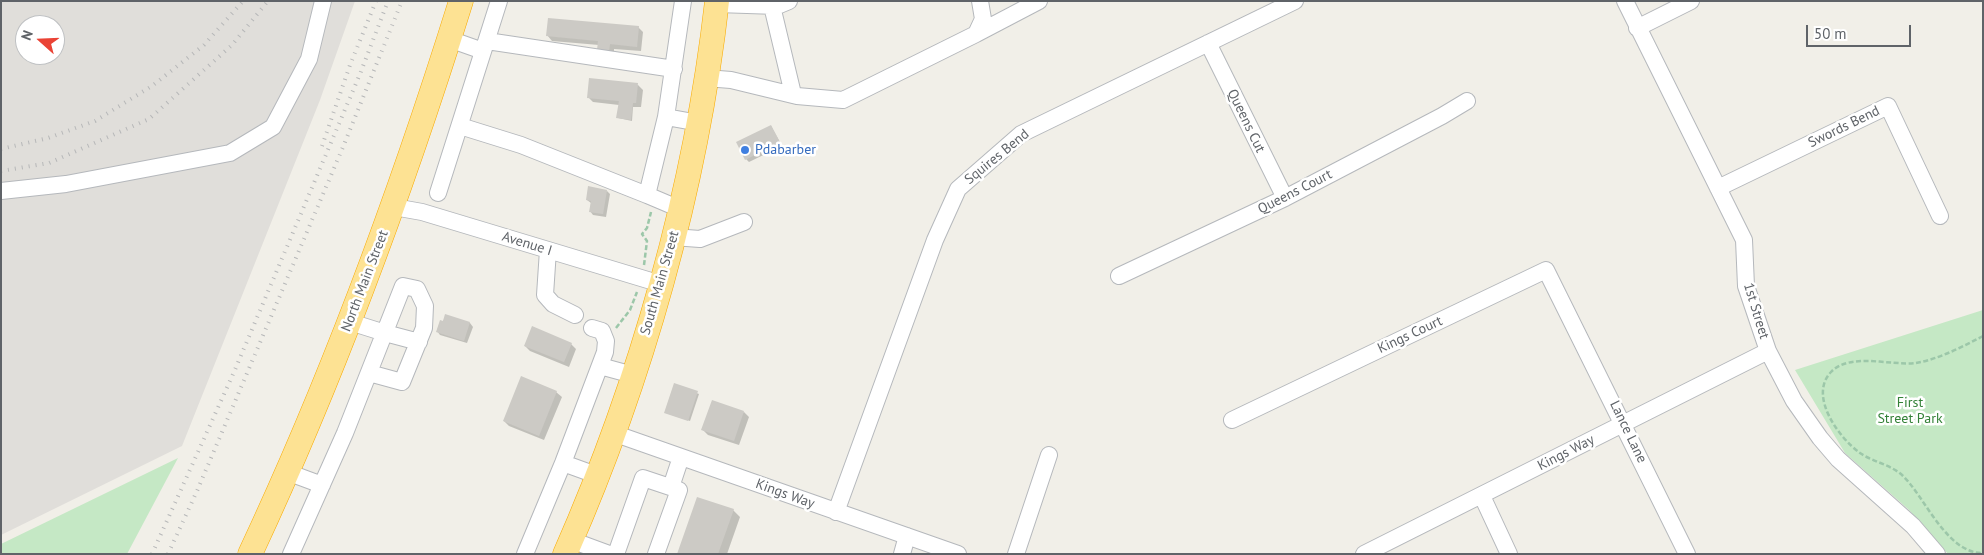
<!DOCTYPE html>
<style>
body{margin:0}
#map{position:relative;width:1984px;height:555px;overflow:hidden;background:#f1efe8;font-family:"PT Sans",sans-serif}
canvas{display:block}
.frame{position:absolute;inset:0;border:2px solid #5f6368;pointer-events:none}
.north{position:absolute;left:15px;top:15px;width:50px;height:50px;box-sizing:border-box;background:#fff;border:1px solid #bfc1c3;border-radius:50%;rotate:290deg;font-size:14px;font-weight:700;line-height:20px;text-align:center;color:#5f6368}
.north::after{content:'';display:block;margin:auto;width:18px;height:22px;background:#ea4335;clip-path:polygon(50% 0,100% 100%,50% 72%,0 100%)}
.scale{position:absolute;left:1806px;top:25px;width:105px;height:22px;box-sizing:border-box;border:2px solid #5f6368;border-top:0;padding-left:6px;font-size:15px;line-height:18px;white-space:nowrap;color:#5f6368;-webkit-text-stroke:4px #fff;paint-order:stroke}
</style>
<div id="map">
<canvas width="1984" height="555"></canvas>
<div class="frame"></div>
<div class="north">N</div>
<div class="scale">50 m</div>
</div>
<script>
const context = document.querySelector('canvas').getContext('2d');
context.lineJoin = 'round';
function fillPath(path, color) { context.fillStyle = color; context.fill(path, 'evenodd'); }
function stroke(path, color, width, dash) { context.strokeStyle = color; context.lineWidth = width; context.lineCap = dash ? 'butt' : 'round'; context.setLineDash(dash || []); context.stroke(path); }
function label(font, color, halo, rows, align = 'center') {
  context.font = font + ' "PT Sans",sans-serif'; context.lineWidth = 5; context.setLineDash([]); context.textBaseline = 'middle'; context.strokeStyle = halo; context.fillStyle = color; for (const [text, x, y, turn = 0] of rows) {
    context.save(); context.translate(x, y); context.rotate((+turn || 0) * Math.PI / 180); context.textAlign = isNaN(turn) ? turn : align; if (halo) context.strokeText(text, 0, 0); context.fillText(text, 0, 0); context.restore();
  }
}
const industrial = new Path2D(`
 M1 1H355L320 100 182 446 1 535ZM25 25H55V55H25Z`);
const green = new Path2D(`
 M1983 310V554H1948L1908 509 1845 453 1795 370Z
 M178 458 127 554H1V544Z`);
const shadow = new Path2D(`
 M638 27 643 32 641 51 614 49V56L599 45 552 41 547 35Z
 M638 85 643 90 641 107H633L632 121 618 118 619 105 593 102 588 97Z
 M771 126 782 146 749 162 746 159Z
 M607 191 610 194 606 217 593 215 590 211 591 203 587 200Z
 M446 316 470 323 473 327 467 343 440 335 437 331Z
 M571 344 576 349 569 367 530 351 525 346Z
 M675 385 699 394 690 421 666 413Z
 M556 392 562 397 544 440 509 426 504 421Z
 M744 412 749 417 739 445 708 435 703 430Z
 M733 510 740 517 727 554H679Z`);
const building = new Path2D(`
 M548 18 639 26 637 47 610 44 609 51 597 50 598 41 546 36Z
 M589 78 638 83 636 103H633L631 120 616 118 619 101 587 98Z
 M771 125 780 142 745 160 736 142Z
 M588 186 607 190 603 214 589 212 591 201 586 200Z
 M445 314 470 322 464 341 436 332 440 320 443 321Z
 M532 326 572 343 564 362 524 346Z
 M521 376 557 391 539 436 503 421Z
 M674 383 698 391 688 421 664 413Z
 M712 400 744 411 734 441 701 430Z
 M697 497 734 509 718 554H677Z`);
const path = new Path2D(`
 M644 265 647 241 642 234 647 228 651 212
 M616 328 630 310 637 292
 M1983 336C1962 347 1939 359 1916 363 1891 366 1850 352 1831 372 1808 396 1839 438 1860 453 1873 462 1892 465 1903 476 1925 497 1947 554 1983 553`);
const minor = new Path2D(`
 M1625 1 1744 240 1746 286 1768 351 1794 401 1820 438 1838 459 1913 526 1937 554
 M717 4 777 6 789 1
 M772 6 793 94
 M1637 28 1691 1
 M976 34 1039 1
 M449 39 483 51
 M487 41 674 69
 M1208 43 1285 198
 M706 78 731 80 797 96 843 100 976 34 983 19 980 1
 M666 117 699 123
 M460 126 521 145 647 195
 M1718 188 1888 106 1940 216
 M1 191 66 184 230 153 273 127 309 59 323 1
 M438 193 499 1
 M394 207 422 212 661 284
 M680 209 647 195 666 117 683 1
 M673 237 700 239 744 222
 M548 250 545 295 553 304 575 315
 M1119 276 1285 198 1442 116 1467 101
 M350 322 385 333 419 342
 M600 366 633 375
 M1232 420 1546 270 1687 554
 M613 433 958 554
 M563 463 596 475
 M287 472 322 485
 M671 487 681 457
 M1482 496 1509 554
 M836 512 935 240 958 189 1021 134 1295 1
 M571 540 609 554
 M291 554 345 433 403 286 417 289 425 306 424 328 402 382 369 373
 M525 554 563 463 605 352 606 341 602 331 592 328
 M616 554 643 478 679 490 656 554
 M902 554 907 536
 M1016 554 1049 455
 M1364 554 1768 351`);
const highway = new Path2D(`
 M250 554C334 375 402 190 461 1
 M565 554C641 382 696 188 717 1`);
const rail = new Path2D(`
 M322 146 350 65 376 1
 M1 149 48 138 95 121 152 86 204 45 243 1
 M1 171 49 163 149 119 232 45 268 1
 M152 554 234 372 360 74 388 1
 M168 554 197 491 343 147 402 1`);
const markers = [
 [745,150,5,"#3f7fe0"]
];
const streetNames = [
 ["Queens Cut",1246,121,64],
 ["Swords Bend",1844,127,-26],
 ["Squires Bend",997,157,-39],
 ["Queens Court",1295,192,-27],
 ["Avenue I",527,244,17],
 ["North Main Street",365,281,-69],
 ["South Main Street",660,283,-74],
 ["1st Street",1756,311,73],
 ["Kings Court",1410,335,-25],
 ["Lance Lane",1628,432,64],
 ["Kings Way",1566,453,-27],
 ["Kings Way",785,494,20]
];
const shopNames = [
 ["Pdabarber",755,150]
];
const parkNames = [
 ["First",1910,403],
 ["Street Park",1910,419]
];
fillPath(industrial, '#e0deda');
fillPath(green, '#c5e8c5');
fillPath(shadow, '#0003');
fillPath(building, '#cccac5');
stroke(minor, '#b5b8bc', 18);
stroke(highway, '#f9ab00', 25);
stroke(path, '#9cc7a9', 2.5, [5, 2.5]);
stroke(minor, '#fff', 16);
stroke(highway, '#fde293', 24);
stroke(rail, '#b6b7b8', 4, [1, 6]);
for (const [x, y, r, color] of markers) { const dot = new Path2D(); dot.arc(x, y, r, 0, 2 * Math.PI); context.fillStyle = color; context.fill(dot); stroke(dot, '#fff', 2); }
label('14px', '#5f6368', '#fff', streetNames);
label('14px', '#366cbe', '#fff', shopNames, 'left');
label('14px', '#348238', '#fff', parkNames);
</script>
